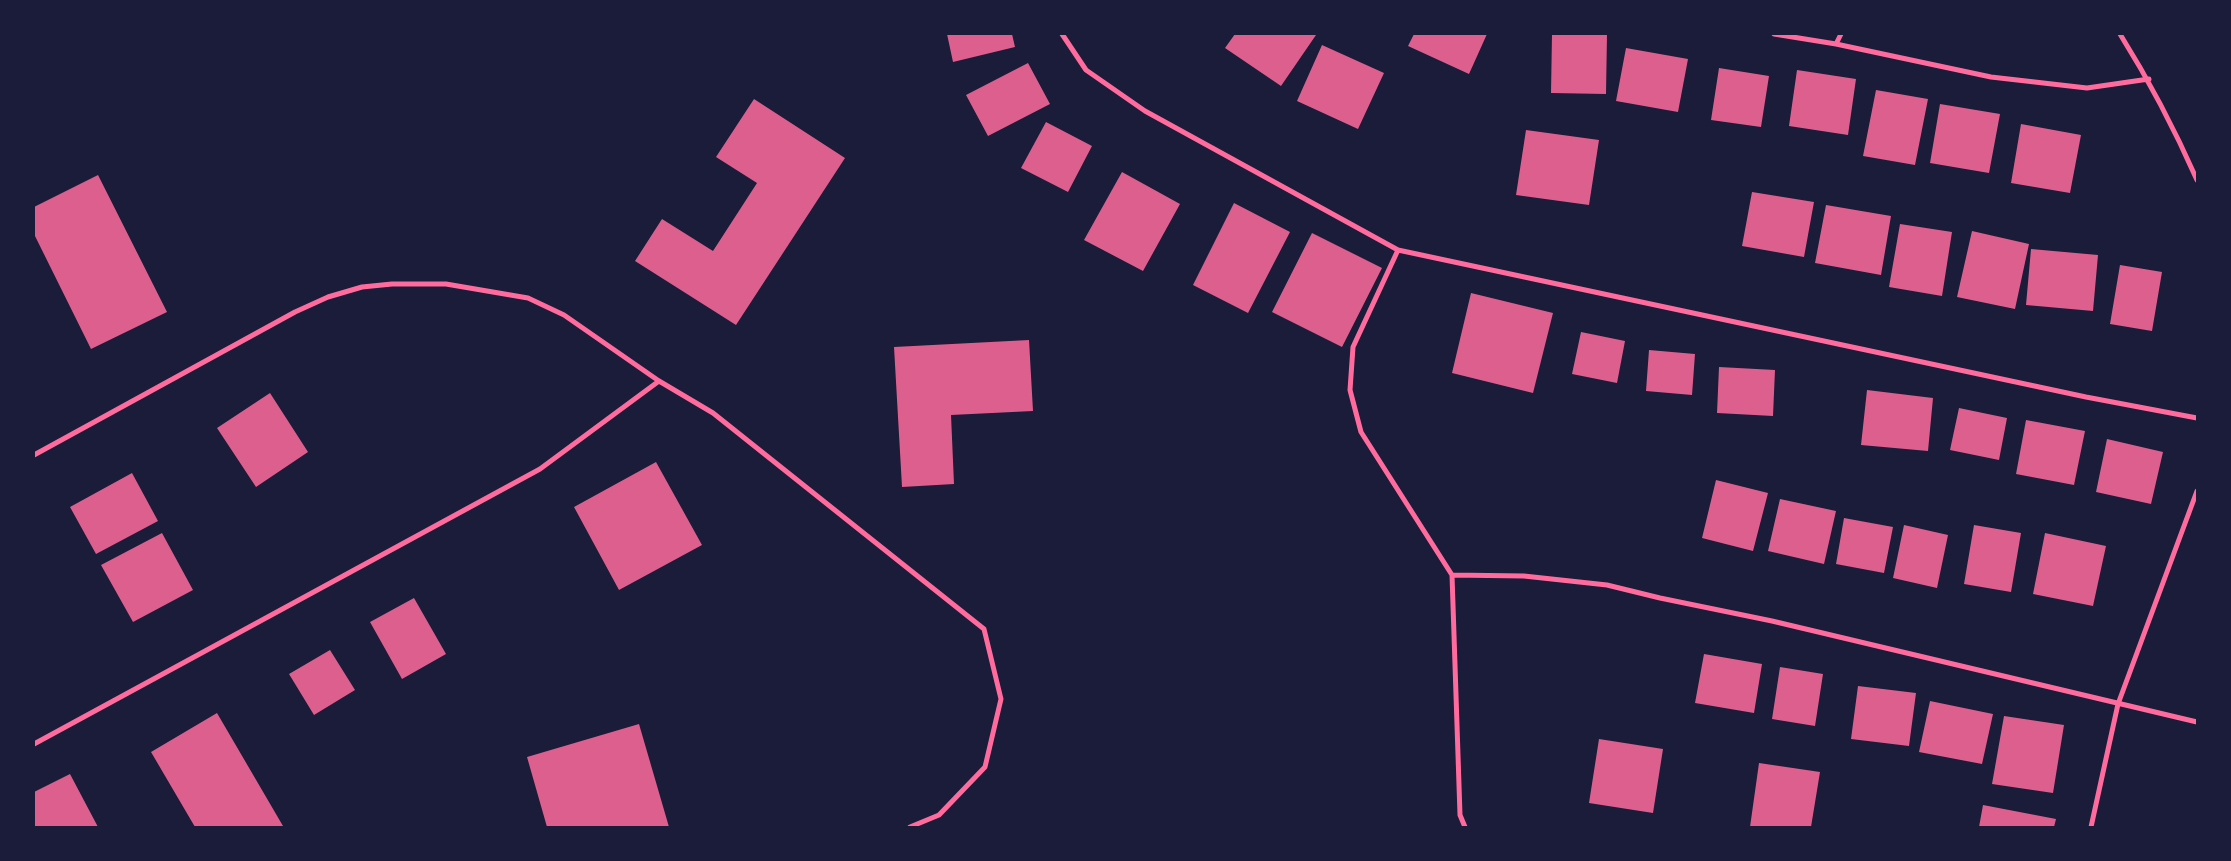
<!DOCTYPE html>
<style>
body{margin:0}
#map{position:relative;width:2231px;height:861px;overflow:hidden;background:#1b1b3a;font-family:"Work Sans",sans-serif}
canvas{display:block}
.frame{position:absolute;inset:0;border:35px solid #1b1b3a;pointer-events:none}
</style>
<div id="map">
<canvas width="2231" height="861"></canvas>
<div class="frame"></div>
</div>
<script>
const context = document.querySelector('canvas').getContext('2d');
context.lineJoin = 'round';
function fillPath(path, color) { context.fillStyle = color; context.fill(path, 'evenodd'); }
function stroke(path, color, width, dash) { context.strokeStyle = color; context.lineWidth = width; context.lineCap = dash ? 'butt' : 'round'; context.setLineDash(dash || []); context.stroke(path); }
const building = new Path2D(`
 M947 34H1012L1015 47 953 62Z
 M1235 34H1315L1316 35 1281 86 1225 48Z
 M1414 34H1487L1469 74 1408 46Z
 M1552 34H1607L1606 94 1551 93Z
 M1322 45 1384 73 1358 129 1297 101Z
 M1626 48 1688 59 1678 112 1616 101Z
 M1028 63 1050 104 988 136 966 95Z
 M1719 68 1769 76 1761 127 1711 120Z
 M1797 70 1856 79 1848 135 1789 126Z
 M1876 90 1928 99 1915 165 1863 156Z
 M754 99 845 158 736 325 635 261 662 219 713 251 757 183 716 157Z
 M1940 104 2000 114 1989 173 1930 163Z
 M1046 122 1092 146 1068 192 1021 168Z
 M2021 124 2081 135 2070 193 2011 183Z
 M1526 130 1599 140 1589 205 1516 195Z
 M1122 172 1180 204 1143 271 1084 240Z
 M98 175 167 312 91 349 34 234V207Z
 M1752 192 1814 202 1804 257 1742 246Z
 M1234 203 1290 232 1248 313 1193 285Z
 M1826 205 1891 216 1881 275 1815 263Z
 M1900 224 1952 232 1942 296 1889 287Z
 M1972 231 2029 244 2015 309 1957 297Z
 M1312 233 1382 268 1342 347 1272 312Z
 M2031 249 2098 255 2093 311 2026 305Z
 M2120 265 2162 272 2152 331 2110 324Z
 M1471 293 1553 313 1533 393 1452 373Z
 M1581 332 1625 341 1617 383 1572 374Z
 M1029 340 1033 411 951 415 954 484 902 487 894 347Z
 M1649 350 1695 354 1692 395 1646 391Z
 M1719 367 1775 370 1773 416 1717 413Z
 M1867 390 1933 398 1928 451 1861 445Z
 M270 393 308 452 256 487 217 428Z
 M1959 408 2007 418 1999 460 1950 450Z
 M2026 420 2085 431 2074 485 2016 474Z
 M2107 439 2163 452 2151 504 2096 492Z
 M656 462 702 545 619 590 574 507Z
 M132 473 158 521 96 554 70 507Z
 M1716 480 1768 493 1753 551 1702 538Z
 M1780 499 1836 511 1824 564 1768 551Z
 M1844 518 1893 527 1884 573 1836 564Z
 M1904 525 1948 535 1937 588 1893 578Z
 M1974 525 2021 533 2011 592 1964 584Z
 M162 533 193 590 133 622 101 565Z
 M2045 533 2106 546 2093 606 2033 594Z
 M414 598 446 654 402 679 370 622Z
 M330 650 355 690 314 715 289 674Z
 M1704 654 1762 664 1754 713 1695 703Z
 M1780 667 1823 674 1815 726 1772 719Z
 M1858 686 1916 693 1909 746 1851 739Z
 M1930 701 1993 714 1982 764 1919 752Z
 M217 713 283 826 280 827H195L151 752Z
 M2004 716 2064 725 2053 793 1992 784Z
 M639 724 669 827H547L527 757Z
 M1599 739 1663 749 1653 813 1589 803Z
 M1759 763 1820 772 1811 827H1750Z
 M70 774 98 827H34V792Z
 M1983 805 2056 819 2054 827H1979Z`);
const minor = new Path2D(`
 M1062 34 1086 70 1145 111 1398 250 1353 347 1350 390 1361 432 1452 575 1460 815 1465 827
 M1774 34 1836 44 1991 77 2087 88 2149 79
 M2120 34C2150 82 2174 128 2197 180
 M1836 44 1841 34
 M1398 250 2086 397 2197 418
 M34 455 295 312 328 297 362 287 392 284H446L528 298 564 315 659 381 713 413 984 629 1001 699 985 767 939 815 910 827
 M1452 575 1524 576 1607 585 1660 598 1772 621 2197 722
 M34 744 540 469 659 381
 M2091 827 2118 704 2197 491`);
fillPath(building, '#dd5f8e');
stroke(minor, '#ff6b9d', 5);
</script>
